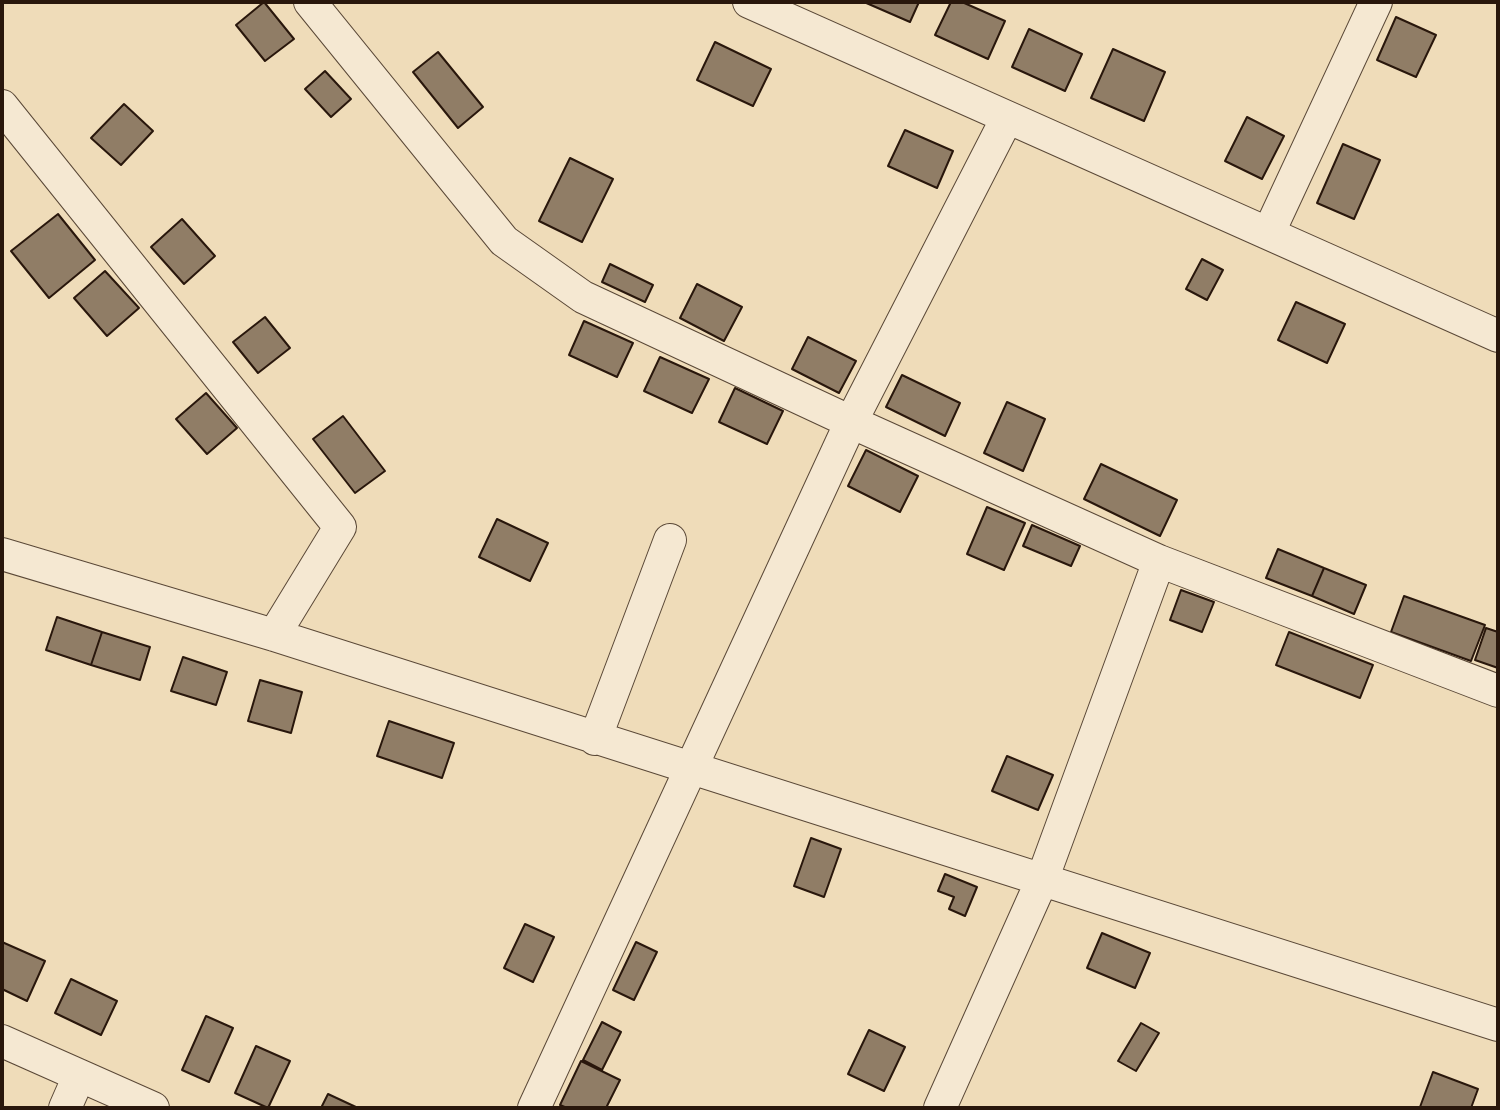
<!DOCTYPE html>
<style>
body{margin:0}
#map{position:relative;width:1500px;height:1110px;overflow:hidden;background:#efdcb9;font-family:"IM FELL Double Pica",serif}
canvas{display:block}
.frame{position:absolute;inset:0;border:4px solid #29170c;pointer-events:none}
</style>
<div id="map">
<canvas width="1500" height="1110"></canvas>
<div class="frame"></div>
</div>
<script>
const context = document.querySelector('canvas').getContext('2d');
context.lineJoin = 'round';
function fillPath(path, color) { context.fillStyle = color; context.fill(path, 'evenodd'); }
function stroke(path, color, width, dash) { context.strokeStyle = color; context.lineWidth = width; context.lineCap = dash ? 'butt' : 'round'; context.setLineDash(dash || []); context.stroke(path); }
const building = new Path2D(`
 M264 2 294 39 265 61 236 25Z
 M864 2H919L910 22Z
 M951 2H962L1005 21 988 59 935 35Z
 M1396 17 1436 35 1416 77 1377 60Z
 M1029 29 1082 54 1065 91 1012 67Z
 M715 42 771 69 753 106 697 80Z
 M1113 49 1165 72 1144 121 1091 98Z
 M438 52 483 107 458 128 413 72Z
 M325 71 351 99 331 117 305 89Z
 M124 104 153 131 121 165 91 138Z
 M1247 117 1284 136 1262 179 1225 161Z
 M905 130 953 151 937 188 888 166Z
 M1343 144 1380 160 1354 219 1317 203Z
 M570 158 613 179 582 242 539 221Z
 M58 214 95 260 49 298 11 251Z
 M182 219 215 256 184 284 151 247Z
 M1202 259 1223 270 1207 300 1186 289Z
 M610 264 653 285 645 302 602 282Z
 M105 271 139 308 107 336 74 298Z
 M697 284 742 307 724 341 680 318Z
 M1296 302 1345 324 1327 363 1278 340Z
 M265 317 290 348 258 373 233 342Z
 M584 321 633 343 617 377 569 355Z
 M808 337 856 361 839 393 792 369Z
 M660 357 709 379 692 413 644 391Z
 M902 375 960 403 945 436 886 407Z
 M735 388 783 411 767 444 719 422Z
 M206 393 237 428 207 454 176 419Z
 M1007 402 1045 419 1023 471 984 453Z
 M343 416 385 471 355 493 313 439Z
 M866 450 918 476 900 512 848 486Z
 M1101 464 1177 500 1160 536 1084 499Z
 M987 507 1025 523 1004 570 967 554Z
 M497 519 548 543 530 581 479 557Z
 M1032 525 1080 546 1071 566 1023 546Z
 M1278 549 1324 568 1312 596 1266 578Z
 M1324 568 1366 585 1354 614 1312 596Z
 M1181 590 1214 602 1202 632 1170 620Z
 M1404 596 1485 625 1471 661 1391 632Z
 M57 617 102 632 91 665 46 650Z
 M1486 628 1498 632V668L1475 660Z
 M102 632 150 647 140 680 91 665Z
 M1289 632 1373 665 1360 698 1276 665Z
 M183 657 227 672 216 705 171 691Z
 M260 680 302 692 291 733 248 721Z
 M389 721 454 743 442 778 377 756Z
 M1007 756 1053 775 1038 810 992 791Z
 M811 838 841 849 824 897 794 886Z
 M945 874 977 887 965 916 949 909 954 897 938 891Z
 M525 924 554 937 533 982 504 968Z
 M1102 933 1150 953 1135 988 1087 968Z
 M2 942 45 961 27 1001 2 989Z
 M636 942 657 952 634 1000 613 990Z
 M71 979 117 1001 101 1035 55 1013Z
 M206 1016 233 1028 209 1082 182 1070Z
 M602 1022 621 1032 602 1070 583 1060Z
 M1141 1023 1159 1033 1136 1071 1118 1061Z
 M869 1030 905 1047 884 1091 848 1074Z
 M256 1046 290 1061 268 1108 235 1093Z
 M581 1061 620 1080 606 1108H567L560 1105Z
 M1433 1072 1478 1089 1471 1108 1420 1107Z
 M328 1094 358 1108H321Z`);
const minor = new Path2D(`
 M310 2 504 241 583 297 851 422 1159 561 1498 691
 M749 2 1498 336
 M2 106 340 527 274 635
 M1269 232 1376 2
 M2 554 274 635 1498 1025
 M595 739 670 540
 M2 1041 153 1108
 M65 1108 79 1076
 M534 1108 851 422 1007 118
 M940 1108 1042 880 1159 561`);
fillPath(building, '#907d66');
stroke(building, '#29170c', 2);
stroke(minor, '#5a4837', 34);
stroke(minor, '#f5e8d2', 32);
</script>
